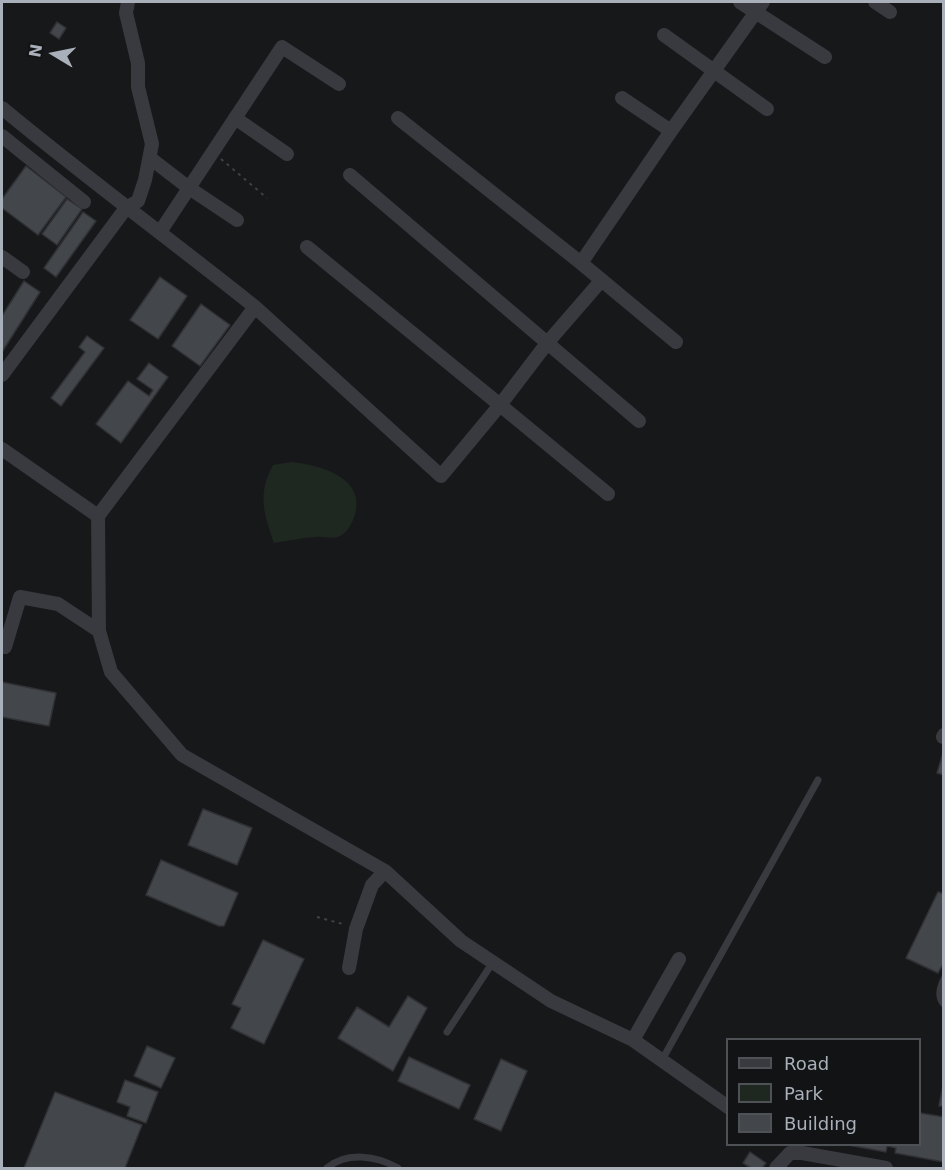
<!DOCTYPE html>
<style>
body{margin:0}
#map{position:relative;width:945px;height:1170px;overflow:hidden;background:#17181a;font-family:"DejaVu Sans",sans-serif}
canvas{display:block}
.frame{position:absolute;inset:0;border:3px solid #a9b0ba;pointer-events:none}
.legend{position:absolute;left:726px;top:1038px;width:195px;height:108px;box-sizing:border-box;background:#121315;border:2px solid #4e5257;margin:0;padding:8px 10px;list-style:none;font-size:18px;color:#a9b0ba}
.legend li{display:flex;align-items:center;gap:12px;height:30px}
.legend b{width:30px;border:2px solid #4e5257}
.north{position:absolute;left:24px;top:24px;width:60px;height:60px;-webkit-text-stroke:4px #121315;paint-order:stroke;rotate:280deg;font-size:16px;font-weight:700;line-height:24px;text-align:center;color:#a9b0ba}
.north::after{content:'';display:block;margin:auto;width:21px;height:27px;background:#a9b0ba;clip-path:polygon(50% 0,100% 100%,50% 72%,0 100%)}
</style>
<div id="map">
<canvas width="945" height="1170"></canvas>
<div class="frame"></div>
<ul class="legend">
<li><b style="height:8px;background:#383a3f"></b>Road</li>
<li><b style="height:16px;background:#1f2820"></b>Park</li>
<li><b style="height:16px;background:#43464a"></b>Building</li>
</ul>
<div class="north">N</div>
</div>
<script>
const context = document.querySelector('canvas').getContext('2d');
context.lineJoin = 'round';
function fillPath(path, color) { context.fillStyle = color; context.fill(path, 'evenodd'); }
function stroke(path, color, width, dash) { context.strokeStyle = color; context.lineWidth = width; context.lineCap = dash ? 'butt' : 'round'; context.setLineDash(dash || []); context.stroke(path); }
const green = new Path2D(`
 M291 462C320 465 366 477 355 515 352 523 347 534 338 537 331 539 322 536 315 537 301 538 287 541 274 543 264 514 257 494 273 465Z`);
const building = new Path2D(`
 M57 22 66 28 59 39 50 33Z
 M26 166 66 197 38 235 2 208V199Z
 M67 199 82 209 57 245 42 234Z
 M83 212 96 221 56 277 44 268Z
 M160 277 187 296 158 339 130 320Z
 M24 281 40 292 2 352V316Z
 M201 304 230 325 200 366 172 346Z
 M87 336 104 348 61 406 51 398 85 352 79 347Z
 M149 363 168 377 121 443 96 424 128 381 149 396 153 390 137 379Z
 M2 682 56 693 49 726 2 717Z
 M944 750V775L937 773Z
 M203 809 252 828 237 865 188 845Z
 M161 860 238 893 224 926H219L146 895Z
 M938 892 944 894V962L938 973 906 958Z
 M263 940 304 959 264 1044 231 1028 241 1008 232 1004Z
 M408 996 427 1008 393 1071 338 1038 357 1007 389 1027Z
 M147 1046 175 1058 161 1088 134 1076Z
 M409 1057 470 1085 459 1109 398 1081Z
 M501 1059 527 1071 501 1131 474 1119Z
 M125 1080 158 1092 146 1123 127 1116 130 1107 117 1102Z
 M944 1081V1106H939Z
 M55 1092 142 1125 125 1168H24Z
 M920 1113 944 1117V1162L895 1153 896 1148 887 1146 886 1152 843 1144H920Z
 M750 1152 766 1163 762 1168H751L743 1163Z`);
const path = new Path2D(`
 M221 159 267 198
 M317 917 343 924`);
const service = new Path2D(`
 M944 979C940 987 937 997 944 1004
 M447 1032 493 962
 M662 1060 818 780
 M327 1168C347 1151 377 1156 398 1168`);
const minor = new Path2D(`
 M740 2 825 57
 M875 2 890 12
 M664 35 767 109
 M622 98 671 131
 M2 108C84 176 171 240 255 307L98 516 99 631 111 672 182 755 385 871 461 941 551 1001 633 1040 728 1107
 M235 118 287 154
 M398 118 581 263
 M2 136 84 202
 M150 158 189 188 237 220
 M350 175 639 421
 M160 232 282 47 339 84
 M307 247 500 405 548 342 600 282
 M2 257 23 272
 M255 307 441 476 500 405 608 494
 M676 342 581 263 671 131 763 2
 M2 375 126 208 138 201 145 180 152 144 138 87V63L126 13 128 2
 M2 449 98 516
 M5 647 20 597 58 604 99 631
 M943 737 944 735
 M349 968 356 929 372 885 385 871
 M633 1040 679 959
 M776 1168 790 1153H802L886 1168`);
fillPath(green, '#1f2820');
fillPath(building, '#43464a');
stroke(building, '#313236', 1.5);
stroke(path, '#3e4146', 2, [3, 4.5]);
stroke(service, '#383a3f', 7);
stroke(minor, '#383a3f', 14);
</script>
